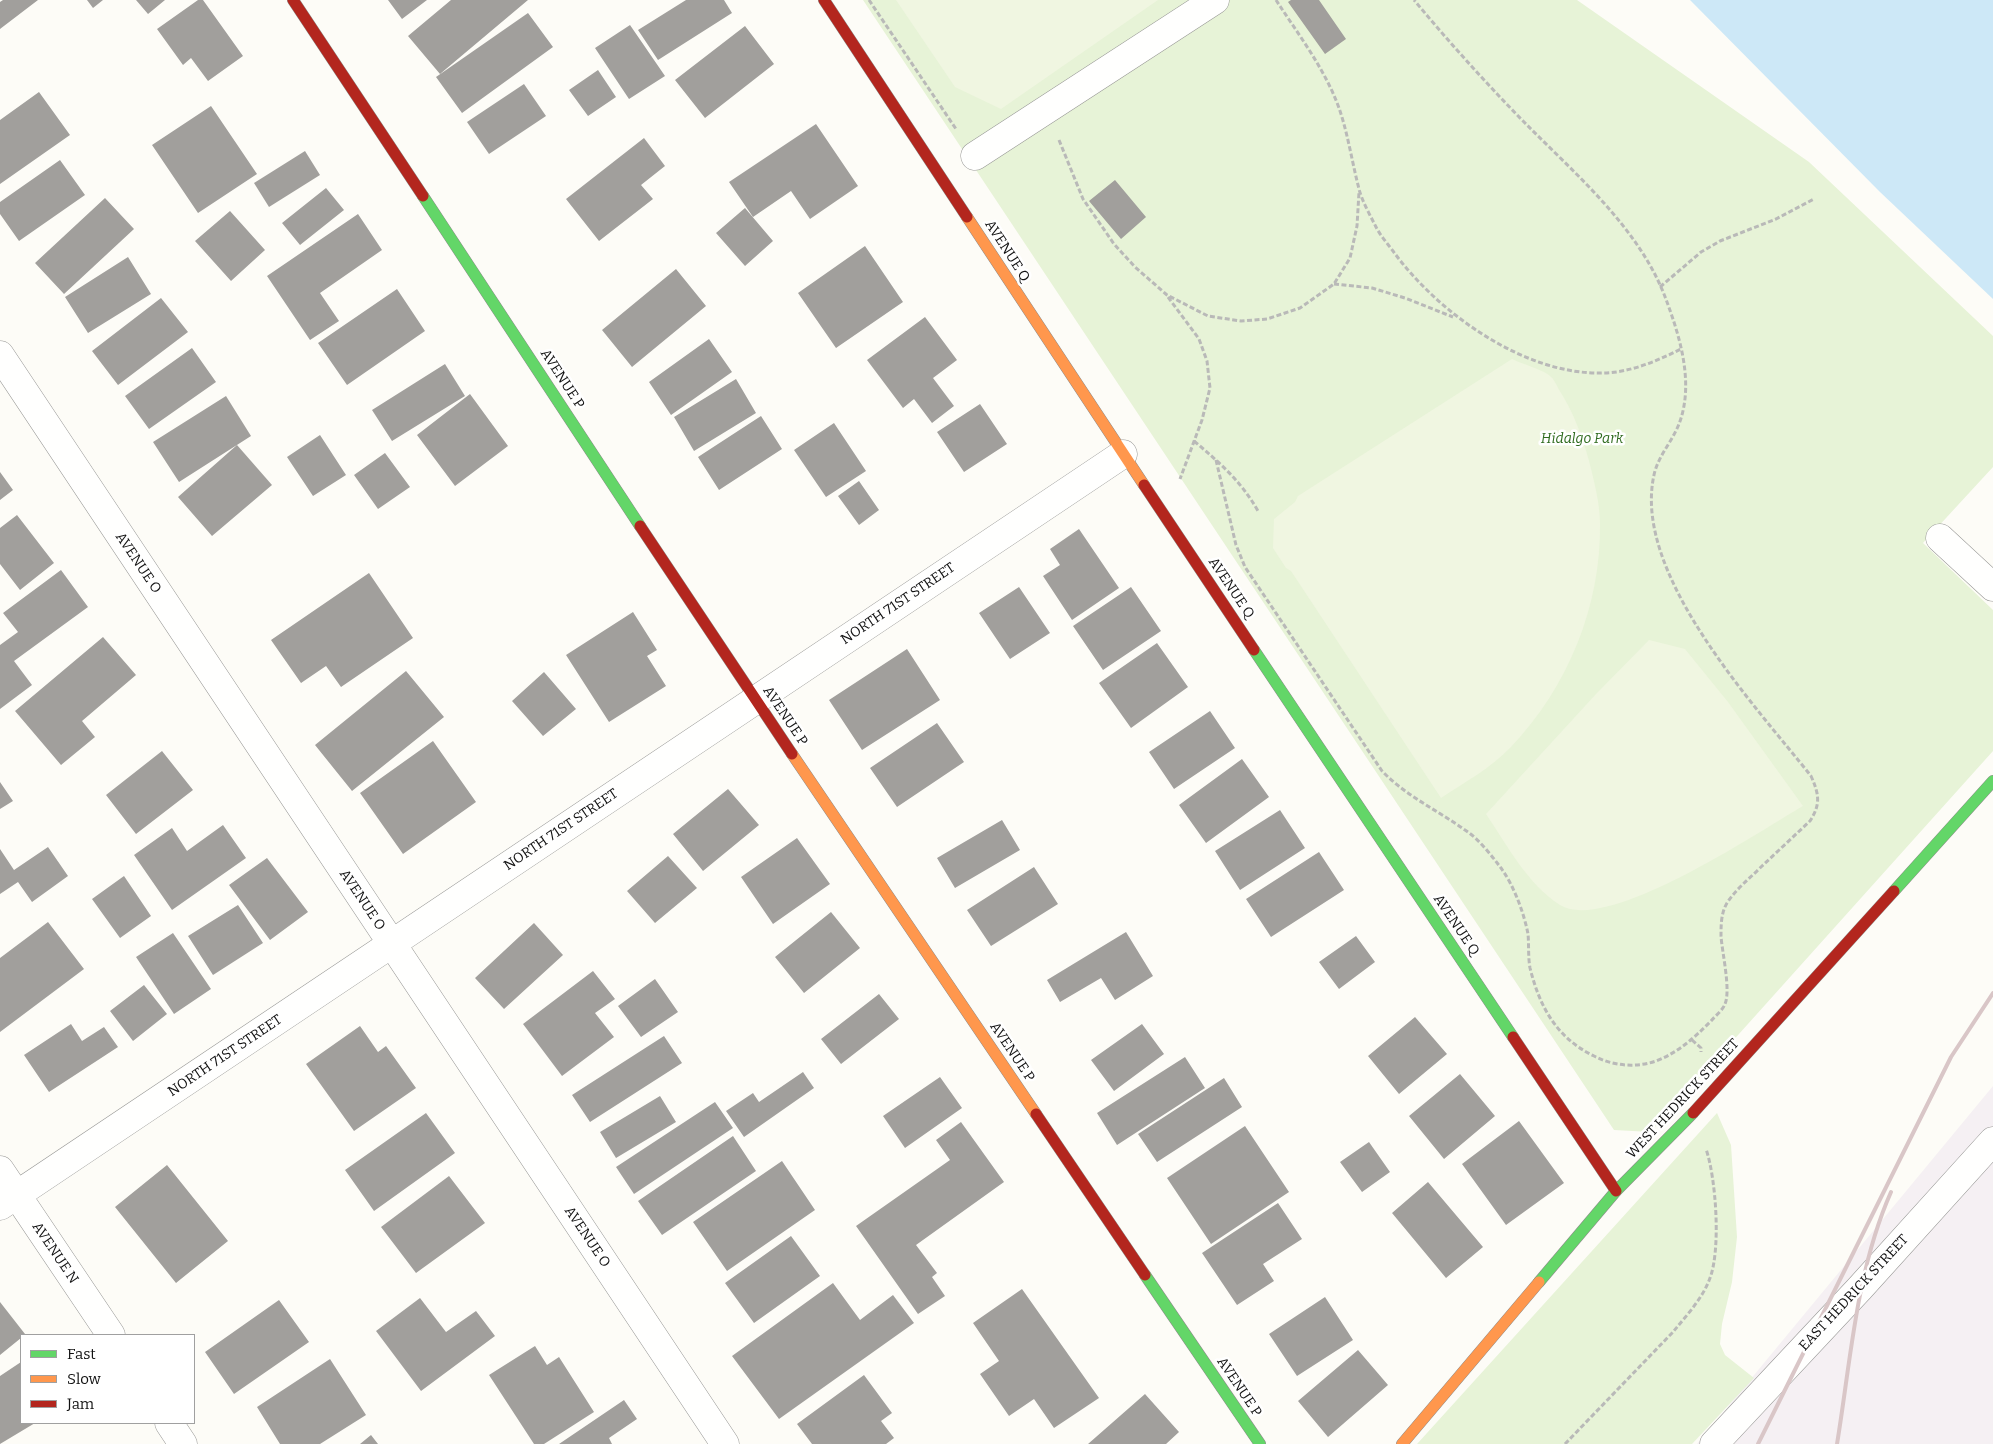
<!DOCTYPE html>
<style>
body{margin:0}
#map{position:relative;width:1993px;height:1444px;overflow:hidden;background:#fdfcf7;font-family:Bitter,serif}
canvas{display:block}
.legend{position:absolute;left:20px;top:1334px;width:175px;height:90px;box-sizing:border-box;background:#fff;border:1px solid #a0a0a0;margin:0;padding:6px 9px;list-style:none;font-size:15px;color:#111}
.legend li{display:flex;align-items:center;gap:10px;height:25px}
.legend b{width:25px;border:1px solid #a0a0a0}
</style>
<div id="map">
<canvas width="1993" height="1444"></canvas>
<ul class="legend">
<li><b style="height:6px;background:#63d668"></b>Fast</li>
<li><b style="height:6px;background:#ff974d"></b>Slow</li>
<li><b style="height:6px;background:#b3261e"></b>Jam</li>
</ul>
</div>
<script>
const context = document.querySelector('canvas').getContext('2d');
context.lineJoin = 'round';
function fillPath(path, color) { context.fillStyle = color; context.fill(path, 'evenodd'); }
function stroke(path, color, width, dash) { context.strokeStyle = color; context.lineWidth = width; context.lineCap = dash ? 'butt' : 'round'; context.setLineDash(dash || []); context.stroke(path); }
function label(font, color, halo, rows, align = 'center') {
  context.font = font + ' Bitter,serif'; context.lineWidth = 5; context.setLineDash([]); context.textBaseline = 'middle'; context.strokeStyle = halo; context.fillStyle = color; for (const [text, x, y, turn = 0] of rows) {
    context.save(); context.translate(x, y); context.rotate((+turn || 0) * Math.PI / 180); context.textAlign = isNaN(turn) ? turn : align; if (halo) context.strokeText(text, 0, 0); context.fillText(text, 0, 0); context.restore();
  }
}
const industrial = new Path2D(`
 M1993 1086V1444H1697Z`);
const green = new Path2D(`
 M863 0H1577L1809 162 1993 336V467L1923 543 1993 610V751L1651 1132 1614 1130Z
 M1717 1113 1731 1145 1737 1237 1732 1282 1722 1324 1720 1344 1725 1355 1754 1378 1692 1444H1417Z`);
const pitch = new Path2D(`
 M896 0H1158L1001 109 955 87Z
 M1512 359C1520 363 1546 371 1550 376 1554 379 1556 384 1558 388 1573 411 1582 435 1589 461 1594 481 1600 503 1600 524 1601 606 1568 687 1511 747 1491 768 1465 782 1441 798L1291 571 1286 568 1273 548 1274 519 1295 502 1298 496Z
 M1649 640 1685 649 1728 702 1803 806C1758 832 1607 934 1560 905 1528 885 1507 845 1486 814L1596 694Z`);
const water = new Path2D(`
 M1690 0H1993V299L1880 192Z`);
const building = new Path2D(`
 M3 0H38L0 29V2Z
 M87 0H103L93 8Z
 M136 0H165L148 14Z
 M198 0H203L243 56 208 81 191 58 183 65 157 29Z
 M388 0H427L402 19Z
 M451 0H528L440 74 408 36Z
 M686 0H724L732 13 658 60 638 30Z
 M1291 0H1319L1346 39 1325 54 1288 2Z
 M528 13 553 47 462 113 436 77Z
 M630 25 665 76 629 99 595 48Z
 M745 26 774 64 705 118 675 80Z
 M598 70 616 97 588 116 569 90Z
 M524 84 546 116 489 154 467 122Z
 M39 92 70 135 0 184V120Z
 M211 106 257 174 198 213 152 145Z
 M816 124 858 186 810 219 791 191 753 217 729 182Z
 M644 138 665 166 641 185 653 199 599 241 566 199Z
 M305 151 320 175 269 207 254 183Z
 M60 160 85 195 19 241 0 214V202Z
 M1115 180 1146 217 1121 239 1089 201Z
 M326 188 344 210 300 245 282 223Z
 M105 198 134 229 64 294 35 263Z
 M745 208 773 241 745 266 716 233Z
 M230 211 265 250 231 281 195 241Z
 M358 214 382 250 320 293 339 321 310 340 267 276Z
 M865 246 903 302 836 348 798 293Z
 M128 257 151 294 88 333 65 297Z
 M676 269 706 306 632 367 602 330Z
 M397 289 425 331 347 385 318 343Z
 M161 298 188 332 118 385 92 351Z
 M925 317 957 360 933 378 954 406 932 423 914 399 903 408 867 360Z
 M709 339 732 372 671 415 649 382Z
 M192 348 216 382 149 429 125 396Z
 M445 364 465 396 392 441 372 410Z
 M736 379 756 413 694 451 674 417Z
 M470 394 508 446 455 486 417 435Z
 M226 396 251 436 179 482 153 442Z
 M980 404 1007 444 964 472 937 432Z
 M761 416 782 449 719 490 698 457Z
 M834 423 866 471 826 497 794 450Z
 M320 435 346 475 313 496 287 457Z
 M237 445 272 485 212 536 178 497Z
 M385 453 410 487 378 509 354 475Z
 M0 472 13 490 0 500Z
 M859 481 879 510 859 525 838 496Z
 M17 515 54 563 20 590 0 564V528Z
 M1079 529 1119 588 1072 620 1043 576 1060 565 1050 549Z
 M61 570 88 607 14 661 32 685 0 709V645L18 632 3 613Z
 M369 573 413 638 341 687 326 666 301 683 271 640Z
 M1019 587 1050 633 1010 659 979 613Z
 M1131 587 1161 631 1103 670 1073 626Z
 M633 612 657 650 647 656 666 686 609 722 566 655Z
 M103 637 136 675 82 721 95 737 61 765 15 711Z
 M1157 643 1188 687 1131 728 1099 683Z
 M907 649 940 700 862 750 829 700Z
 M406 671 444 717 352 791 315 745Z
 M544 672 576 709 543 736 512 701Z
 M1210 711 1235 748 1174 789 1149 752Z
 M937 723 964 762 897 807 870 768Z
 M433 741 476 802 403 854 360 793Z
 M162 751 193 790 136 834 106 795Z
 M1242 759 1269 797 1206 843 1179 805Z
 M0 782 13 801 0 809Z
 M728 789 759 825 703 871 673 834Z
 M1280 810 1305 848 1240 890 1215 851Z
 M1002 820 1020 850 955 888 937 858Z
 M223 825 246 858 172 910 134 855 172 828 187 851Z
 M797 838 830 884 773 924 741 877Z
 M48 847 68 876 32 902 18 882 0 894V849L14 870Z
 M1319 852 1344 890 1271 937 1246 899Z
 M668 856 697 888 655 923 627 891Z
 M267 858 308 912 270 940 229 885Z
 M1034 867 1058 904 991 946 967 910Z
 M124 876 151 916 120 938 92 899Z
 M238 905 263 943 213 975 188 936Z
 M831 912 860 948 804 993 775 957Z
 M48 922 84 969 0 1032V958Z
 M534 923 563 955 504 1009 475 978Z
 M1126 932 1153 976 1115 1000 1101 978 1060 1002 1047 980Z
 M173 933 211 989 174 1014 136 957Z
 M1356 936 1375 962 1339 989 1319 962Z
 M593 971 615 999 595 1013 614 1037 562 1076 523 1024Z
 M655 979 678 1012 641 1037 618 1006Z
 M144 985 167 1014 133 1041 110 1011Z
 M879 994 899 1019 841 1064 821 1039Z
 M1415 1017 1447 1054 1399 1094 1368 1056Z
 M71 1024 82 1041 104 1027 118 1047 49 1092 24 1055Z
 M1142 1024 1164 1054 1114 1091 1091 1060Z
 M360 1026 378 1052 386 1046 416 1088 354 1131 306 1064Z
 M664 1036 682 1063 590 1122 572 1095Z
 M1185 1057 1205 1088 1117 1145 1097 1113Z
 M803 1072 814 1088 744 1137 726 1111 753 1093 759 1102Z
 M1460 1074 1495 1116 1444 1159 1409 1116Z
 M940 1077 962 1108 905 1148 883 1116Z
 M1224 1078 1242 1107 1157 1162 1138 1134Z
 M660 1096 676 1122 616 1158 600 1132Z
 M715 1102 733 1128 634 1194 616 1167Z
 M426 1113 455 1153 374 1211 345 1170Z
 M1519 1121 1564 1183 1506 1225 1462 1164Z
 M961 1122 1004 1182 916 1245 937 1273 932 1277 945 1296 918 1314 856 1226 950 1160 936 1140Z
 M1245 1126 1289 1192 1211 1244 1167 1178Z
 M733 1136 756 1171 662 1235 638 1201Z
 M1369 1142 1390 1172 1362 1192 1340 1162Z
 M782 1161 815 1210 727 1271 693 1222Z
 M167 1165 228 1241 176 1283 115 1207Z
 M449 1176 485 1223 416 1273 381 1227Z
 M1428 1182 1483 1247 1446 1278 1392 1213Z
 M1278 1203 1302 1239 1263 1264 1274 1281 1237 1305 1202 1253Z
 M791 1236 820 1276 754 1323 725 1283Z
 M833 1283 860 1320 893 1295 914 1323 779 1419 732 1356Z
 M1022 1289 1099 1398 1054 1428 1034 1399 1009 1416 980 1374 999 1361 973 1323Z
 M1325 1297 1353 1340 1297 1376 1269 1334Z
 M420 1298 446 1332 476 1311 495 1336 421 1391 376 1331Z
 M279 1300 309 1342 234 1394 205 1352Z
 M0 1302 25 1334 21 1335V1338L0 1355Z
 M535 1346 547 1365 559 1357 594 1412 544 1444H534L489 1375Z
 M1358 1350 1388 1385 1328 1437 1298 1401Z
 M330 1359 366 1415 320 1444H280L257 1407Z
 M21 1362V1423H35L0 1444V1376Z
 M864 1375 892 1413 881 1421 894 1438 886 1444H812L797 1424Z
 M1145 1394 1179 1432 1166 1444H1088Z
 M624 1400 637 1419 609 1438 612 1444H559Z
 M371 1435 378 1444H360Z`);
const path = new Path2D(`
 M869 0 956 129
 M1276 0C1298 34 1325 69 1339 108 1348 134 1352 162 1359 189 1362 201 1370 215 1376 227 1380 235 1387 243 1393 251 1437 312 1524 375 1602 373 1629 373 1657 361 1681 349
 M1059 140 1083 199 1114 244 1135 267 1167 295 1208 316 1241 321 1267 319 1300 308 1334 284 1350 258 1357 226 1359 192
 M1334 284 1372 288 1405 298 1453 317
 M1660 287 1701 252 1720 241 1776 219 1814 199
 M1168 297 1199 339 1207 361 1210 388 1202 420 1180 479
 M1194 441C1220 463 1241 481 1258 511
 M1216 460 1236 545 1245 567 1382 771C1406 796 1437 810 1465 830 1479 839 1491 855 1501 868 1514 886 1524 913 1528 934 1529 945 1528 957 1530 968 1540 1008 1557 1038 1594 1056 1613 1066 1636 1068 1656 1061 1679 1052 1694 1038 1711 1021 1715 1016 1723 1010 1725 1004 1731 990 1722 952 1721 936 1721 925 1721 913 1727 903 1736 889 1749 879 1761 867 1777 852 1794 836 1810 821 1821 804 1819 794 1811 776 1754 704 1632 574 1654 475 1658 456 1672 442 1679 424 1694 385 1681 340 1667 302 1641 229 1576 175 1523 121 1485 82 1449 42 1414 0
 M1692 1040 1701 1048V1052
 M1565 1444 1673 1332C1686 1316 1703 1298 1710 1278 1721 1249 1716 1178 1706 1149`);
const street = new Path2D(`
 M975 156 1215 0
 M0 355 725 1444
 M1940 538 1993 587
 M0 1170 111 1335
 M0 1206 1123 454
 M169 1423 183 1444
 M1714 1444 1860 1288 1993 1141`);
const fast = new Path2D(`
 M423 196 640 526
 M1254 650 1513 1037
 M1894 891 1993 781
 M1145 1275 1260 1444
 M1539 1282 1616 1191 1693 1113`);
const slow = new Path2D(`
 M967 217 1144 485
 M792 754 1036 1114
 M1402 1444 1539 1282`);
const jam = new Path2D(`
 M293 0 423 196
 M824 0 967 217
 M1144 485 1254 650
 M640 526 792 754
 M1513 1037 1616 1191
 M1693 1113 1894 891
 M1036 1114 1145 1275`);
const rail = new Path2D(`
 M1758 1444 1951 1057 1993 993
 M1837 1444C1851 1359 1856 1271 1891 1192`);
const streetNames = [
 ["AVENUE Q",1007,251,57],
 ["AVENUE P",562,379,57],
 ["AVENUE O",138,563,56],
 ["AVENUE Q",1231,588,56],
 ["NORTH 71ST STREET",898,604,-34],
 ["AVENUE P",785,716,56],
 ["NORTH 71ST STREET",561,830,-34],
 ["AVENUE O",362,900,56],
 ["AVENUE Q",1456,925,56],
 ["AVENUE P",1012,1052,56],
 ["NORTH 71ST STREET",225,1056,-34],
 ["WEST HEDRICK STREET",1683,1099,-47],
 ["AVENUE O",587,1237,56],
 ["AVENUE N",55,1253,56],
 ["EAST HEDRICK STREET",1854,1293,-47],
 ["AVENUE P",1239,1387,56]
];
const parkNames = [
 ["Hidalgo Park",1582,439]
];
fillPath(industrial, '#f5f0f3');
fillPath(green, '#e7f3d7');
fillPath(pitch, '#f0f6e1');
fillPath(water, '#cde8f7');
fillPath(building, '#a19f9c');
stroke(street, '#979795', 29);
stroke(fast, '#8e8d8b', 12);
stroke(slow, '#8e8d8b', 12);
stroke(jam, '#8e8d8b', 12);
stroke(path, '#b9b9b8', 3, [5, 2.5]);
stroke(street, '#fffffe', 28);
stroke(fast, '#63d668', 11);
stroke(slow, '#ff974d', 11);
stroke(jam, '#b3261e', 11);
stroke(rail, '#d9c6c7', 4);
label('14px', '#111', '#fff', streetNames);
label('italic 14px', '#2f6b1f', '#fff', parkNames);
</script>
